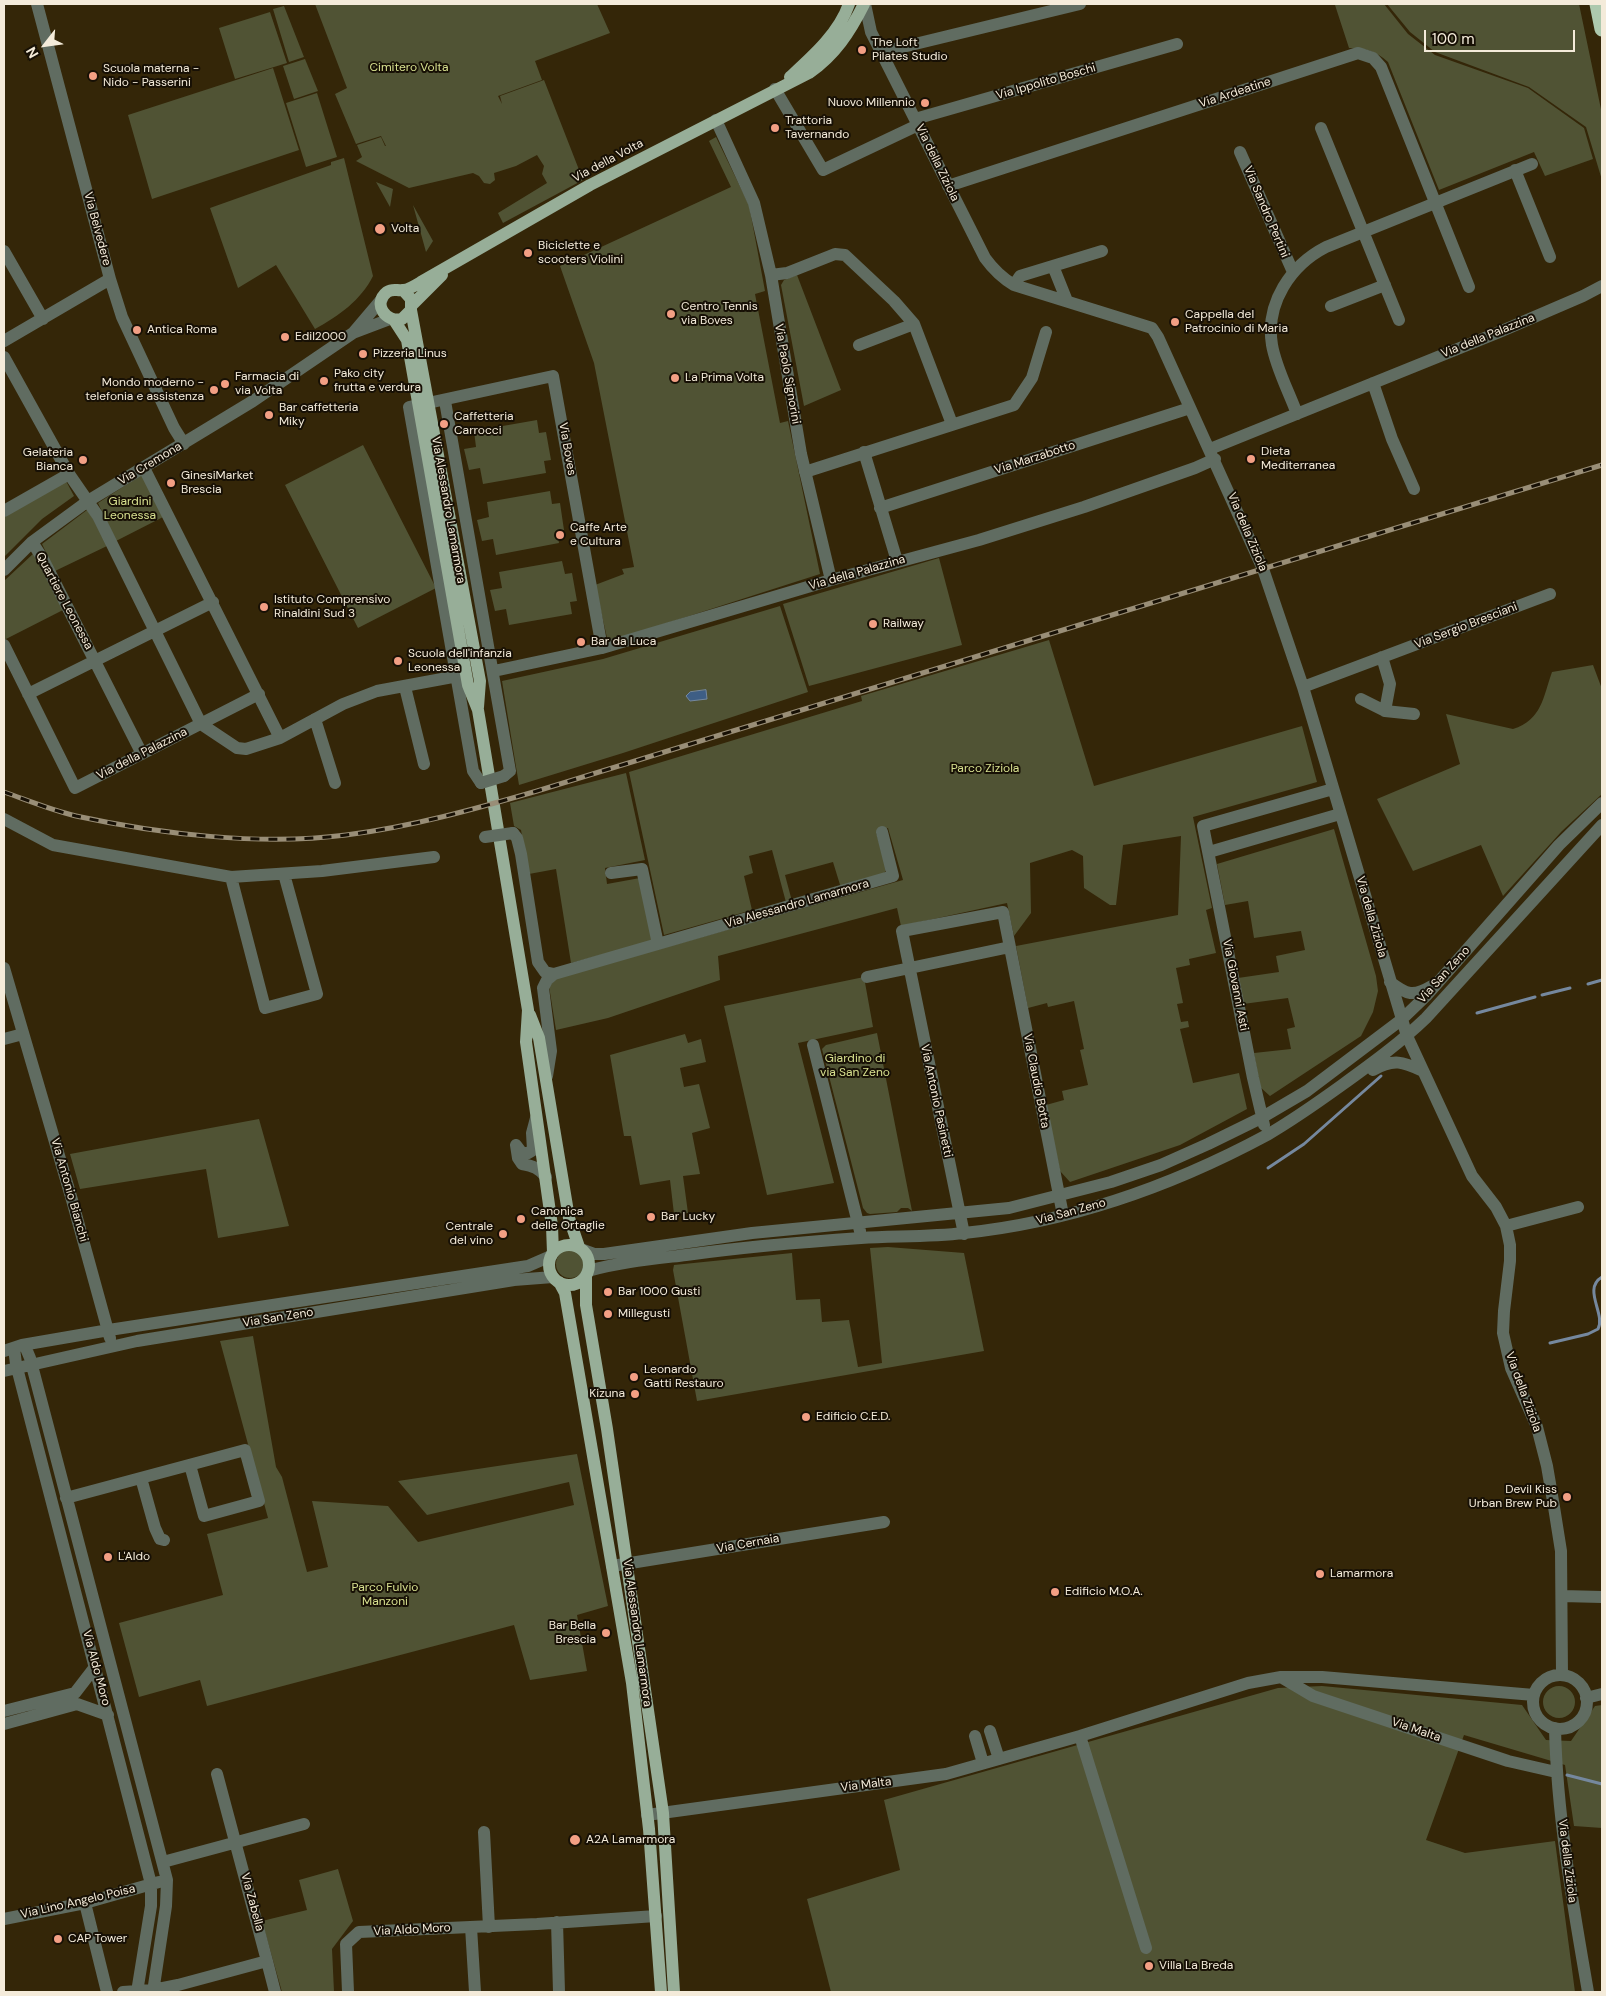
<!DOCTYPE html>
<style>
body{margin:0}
#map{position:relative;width:1606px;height:1996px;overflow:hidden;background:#342608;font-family:"DM Sans",sans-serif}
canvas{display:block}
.frame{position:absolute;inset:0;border:5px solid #f4ebda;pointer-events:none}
.north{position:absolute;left:20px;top:20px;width:50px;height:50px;-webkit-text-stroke:4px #171005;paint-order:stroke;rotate:240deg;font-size:14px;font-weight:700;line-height:20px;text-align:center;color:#f4ebda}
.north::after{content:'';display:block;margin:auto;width:18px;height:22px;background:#f4ebda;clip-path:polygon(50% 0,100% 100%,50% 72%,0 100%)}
.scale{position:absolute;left:1424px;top:30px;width:151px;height:22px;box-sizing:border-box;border:2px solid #f4ebda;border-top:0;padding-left:6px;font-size:15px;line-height:18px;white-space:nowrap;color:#f4ebda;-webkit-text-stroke:4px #171005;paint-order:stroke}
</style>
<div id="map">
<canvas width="1606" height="1996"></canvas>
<div class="frame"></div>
<div class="north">N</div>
<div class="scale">100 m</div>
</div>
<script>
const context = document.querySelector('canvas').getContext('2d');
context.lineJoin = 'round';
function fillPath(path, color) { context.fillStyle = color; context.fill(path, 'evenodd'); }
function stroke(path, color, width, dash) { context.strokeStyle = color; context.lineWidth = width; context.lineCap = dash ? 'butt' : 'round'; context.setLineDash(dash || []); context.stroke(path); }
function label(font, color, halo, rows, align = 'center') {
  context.font = font + ' "DM Sans",sans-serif'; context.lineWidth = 4; context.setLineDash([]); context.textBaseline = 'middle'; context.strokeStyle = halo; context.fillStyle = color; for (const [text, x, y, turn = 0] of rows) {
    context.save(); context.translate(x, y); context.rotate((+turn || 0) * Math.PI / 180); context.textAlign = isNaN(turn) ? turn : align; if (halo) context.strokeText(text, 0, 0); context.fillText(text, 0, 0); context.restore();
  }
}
const green = new Path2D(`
 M315 4H597L610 33 535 61 542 80 498 96 502 104 500 96 544 80 583 180 503 223 498 213 547 183 542 174 544 166 537 155 516 166 494 173 495 180 490 184 484 183 479 176 473 173 409 188 356 161 362 157 357 145 381 137 385 146H386L381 136 356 144 335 94 347 88Z
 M1338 4H1384L1408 34 1435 55 1528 88 1584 128 1593 159 1545 176 1534 152 1439 190 1388 62C1376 51 1366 48 1349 48L1335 5Z
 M1387 4H1579L1602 114V180L1586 127 1529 87 1435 52 1410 32Z
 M284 6 304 57 289 62 273 9Z
 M270 12 287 63 235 79 219 28Z
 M305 59 318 91 294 99 283 66Z
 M273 68 299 150 152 199 128 115Z
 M317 93 337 157 306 167 286 103Z
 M716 137 749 205 765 291 755 294 780 423 788 421 820 574 608 642 595 585 624 574 622 569 634 567 594 363 560 266 731 187 709 141Z
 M344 158 373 276C361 300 339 316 315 329L276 265 238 288 210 208 331 165V162Z
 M376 182 393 189 390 207Z
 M413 205 433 241 426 252Z
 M797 275 841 390 804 406 781 285 784 280Z
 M537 420 539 433 546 432 551 460 544 461 546 473 483 484 480 468 469 470 464 449 476 447 474 431Z
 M363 445 436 588 358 628 285 485Z
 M143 474 165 516 116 541 98 503Z
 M66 481 74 496 42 519 4 557V517Z
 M550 491 552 504 560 503 564 530 557 532 559 543 496 555 493 539 482 541 477 520 489 517 487 502Z
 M87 510 89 511 107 546 55 571 42 544Z
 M34 553 63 610 4 640V581Z
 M939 558 962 645 809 686 783 604Z
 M562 561 565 574 572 573 577 601 570 602 572 614 509 625 506 609 495 611 490 590 502 588 499 572Z
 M780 606 808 692 623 753 519 785 502 681 603 659Z
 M1049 640 1094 786 1302 726 1317 782 1193 817 1212 908 1206 910 1216 953 1189 959 1190 965 1176 968 1183 1003 1177 1004 1181 1022 1188 1021 1189 1027 1180 1029 1193 1083 1239 1073 1247 1109 1180 1145 1070 1182 1060 1171 1046 1105 1064 1100 1062 1091 1088 1085 1080 1050 1084 1049 1074 1001 1048 1007 1047 1003 1028 1008 1016 946 1178 915 1181 836 1123 845 1116 905H1110L1084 888 1083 856 1072 850 1030 863 1031 913 1014 936 1007 903 901 926 897 908 718 956 720 980 608 1018 556 1030 549 986 557 978 903 880 888 828 876 832 887 869 882 876 841 888 833 862 785 875 793 905 787 906 772 850 749 856 753 873 744 876 752 910 664 935 629 772 862 701 861 696Z
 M1593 665 1602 689V794L1562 831 1503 896 1481 845 1413 871 1377 799 1460 764 1446 714 1513 729C1542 720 1543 697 1552 672Z
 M626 773 645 860 605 868 607 884 640 878 653 941 571 963 556 869 529 874 521 830 514 826 510 803Z
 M1334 829 1376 976 1378 991 1373 1012 1361 1036 1270 1096 1260 1087 1254 1053 1291 1049 1287 1029 1295 1027 1288 998 1243 1004 1238 978 1279 972 1276 956 1305 950 1301 931 1254 938 1248 901 1225 905 1217 864Z
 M864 977 873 1027 798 1043 834 1183 767 1195 724 1006Z
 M877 1033 912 1211 908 1208H901L897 1212 870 1214 867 1213 863 1208 822 1049 826 1045Z
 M685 1034 688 1043 701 1039 706 1062 680 1068 684 1087 699 1084 710 1128 692 1133 700 1174 683 1176 688 1213 674 1214 670 1180 640 1185 631 1136H624L610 1055Z
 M259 1119 289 1226 218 1238 206 1169 80 1189 70 1154Z
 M888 1247 964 1253 984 1351 697 1401 673 1270 674 1265 792 1253 796 1300 820 1299 822 1322 849 1320 858 1367 882 1363 870 1248Z
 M556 1264a14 14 0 1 1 28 0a14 14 0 1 1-28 0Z
 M253 1336 276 1467 282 1477 307 1572 328 1567 312 1501 388 1506 418 1542 574 1505 569 1482 427 1515 398 1481 577 1454 608 1606 577 1615 587 1671 530 1680 514 1625 207 1706 200 1680 139 1697 119 1623 223 1595 207 1534 268 1518 220 1341Z
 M1322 1686 1522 1705 1546 1740 1571 1741 1595 1706 1602 1705V1828L1574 1826 1565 1765 1464 1735 1426 1840 1465 1853 1555 1841 1575 1992H831L807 1899 900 1870 884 1800 1278 1688Z
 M1543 1702a16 16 0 1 1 32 0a16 16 0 1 1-32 0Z
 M338 1869 353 1921 332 1949 334 1992H282L262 1921 307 1910 299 1880Z`);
const water = new Path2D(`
 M706 690 707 699 690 701 686 696 690 692Z`);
const stream = new Path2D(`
 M1588 984 1602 980
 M1542 995 1570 988
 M1477 1013 1535 997
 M1268 1168 1304 1144 1381 1076
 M1550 1343 1588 1334 1598 1329C1606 1314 1582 1289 1602 1277
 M1567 1775 1602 1784`);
const minor = new Path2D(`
 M37 4 110 279 122 317 174 428 184 444
 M865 4 871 32 985 258C993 269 1002 278 1014 285L1152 328 1158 337 1263 569 1303 687 1407 1036 1472 1176 1496 1207 1506 1226 1510 1245V1261L1504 1311 1503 1333 1511 1368 1537 1427 1547 1466 1554 1507 1561 1551 1562 1675
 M882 52 1080 4
 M775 89 823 170 918 125
 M915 119 1177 44
 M716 120 754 203 771 275 801 454 831 580
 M1321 128 1399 320
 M1240 152 1293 272
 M1515 170 1550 257
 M948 186 1358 53 1373 58 1381 67 1469 287
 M4 251 43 319
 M1053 266 1067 301
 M771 275 787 273 835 254 845 255 894 301 914 324 952 424
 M1014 285 1020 276 1102 251
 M1331 306 1385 285
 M354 332 382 299
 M4 341 110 279
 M859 345 914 324
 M4 357 69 474 98 516 201 724 237 748 246 749 280 738 343 704 377 691 458 676
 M1373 383 1392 439 1414 489
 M445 401 510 771 504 776
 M428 403 553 376 602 648
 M418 405 409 407 473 771 481 783
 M1297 414C1289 392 1276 368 1272 345 1265 303 1291 265 1326 247L1532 164
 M1210 449 1497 333 1583 296 1602 286
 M864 452 897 561
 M144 468 280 738
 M805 472 1014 405 1032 378 1046 332
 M880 508 1190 408
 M4 511 69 474
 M32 542 43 559 142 754
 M4 570 32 542 88 501 253 401 353 333 390 319
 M4 645 75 788 259 694
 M1382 657 1390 684 1385 711
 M494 671 602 648 831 580 979 540 1084 507 1195 468 1215 459
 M405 687 424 764
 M1303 687 1550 594
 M28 694 213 602
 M1361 699 1385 711 1414 714
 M315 719 335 783
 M4 819 53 845 231 877 322 871 434 857
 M513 833 517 838 521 854 538 962 545 972 554 974 893 876 882 832
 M1209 852 1340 814
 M611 873 642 869 658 944
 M231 877 265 1008 317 994 284 874
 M4 968 72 1200 110 1338
 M867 977 1010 947
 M1390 982C1407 995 1413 997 1432 986
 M4 1039 23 1034
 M813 1045 860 1231
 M1373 1070C1394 1058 1403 1062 1423 1071
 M547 1076 551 1051 543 988 547 980 554 974
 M1264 1125 1253 1078 1203 826 1333 789
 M516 1145 522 1153H528L533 1150 532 1133 536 1118
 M516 1145 518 1158 522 1164C533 1166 539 1168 546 1177
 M1506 1226 1578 1207
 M964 1234 902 931 1003 912 1063 1215
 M583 1250 594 1254H604L752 1233 1009 1208 1111 1182 1161 1165 1208 1144 1261 1118 1307 1091 1401 1020 1426 996 1559 845 1602 803
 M588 1271C620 1262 653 1259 686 1255 744 1247 802 1242 861 1238 895 1236 930 1237 964 1233 1070 1222 1174 1185 1267 1135 1293 1120 1317 1103 1342 1085 1371 1064 1400 1043 1426 1018L1602 825
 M25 1346 30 1358 167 1880 166 1906 153 1992
 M14 1348 16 1364 151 1884V1906L137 1992
 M4 1351 22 1345 109 1330 528 1266 551 1256
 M4 1371 137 1341 514 1280 553 1277
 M141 1478 155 1528 160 1539 164 1540
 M66 1498 245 1450 259 1501 204 1516 190 1465
 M612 1566 884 1522
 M1562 1596 1602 1597
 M1533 1702a27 27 0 1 1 54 0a27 27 0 1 1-54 0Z
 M1281 1677 1313 1696 1508 1761 1556 1772
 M1586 1698 1602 1694
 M4 1711 75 1693 95 1667
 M4 1724 77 1704 108 1715
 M1555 1728C1557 1817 1573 1905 1588 1992
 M990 1731 999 1759
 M975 1736 983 1763
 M1080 1736 1146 1948
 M647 1815 946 1774 1080 1736 1248 1683 1281 1677H1322L1534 1695
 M484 1832 489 1927
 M163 1862 304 1824
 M85 1903 107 1992
 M4 1919 85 1903 159 1882
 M557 1922 559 1992
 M471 1927 475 1992
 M267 1961 275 1992
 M123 1992 153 1990 178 1985 267 1961 217 1774
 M348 1992 346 1944 359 1932 537 1924 656 1916`);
const major = new Path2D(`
 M790 77C813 56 839 33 849 4
 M403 290 411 299V310L402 319C386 323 372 304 387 292 393 288 397 291 403 290 408 290 416 285 421 282L590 185 809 73C835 55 850 32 864 4
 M412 305 442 275
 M411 310 480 681 478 707
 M394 320 407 340 468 685 478 710 528 1010 526 1042 552 1226 553 1253
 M530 1015 539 1038 569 1218 579 1247
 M549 1265a20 20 0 1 1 40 0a20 20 0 1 1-40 0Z
 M586 1276V1305L607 1429 663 1813 674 1992
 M559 1282 565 1293 632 1683 649 1829 661 1992`);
const highway = new Path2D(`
 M1597 4 1602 29`);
const rail = new Path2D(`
 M4 792C27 800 51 810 76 816 159 834 261 846 346 835 411 827 475 809 537 791L1602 465`);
const minorBridge = new Path2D(`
 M481 783 504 776
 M485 837 513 833`);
const markers = [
 [862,50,5,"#f39f84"],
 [93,76,5,"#f39f84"],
 [925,103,5,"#f39f84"],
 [775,128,5,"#f39f84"],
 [380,229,6,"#f39f84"],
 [528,253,5,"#f39f84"],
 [671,314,5,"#f39f84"],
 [1175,322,5,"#f39f84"],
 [137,330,5,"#f39f84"],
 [285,337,5,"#f39f84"],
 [363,354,5,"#f39f84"],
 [675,378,5,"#f39f84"],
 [324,381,5,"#f39f84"],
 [225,384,5,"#f39f84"],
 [214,390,5,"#f39f84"],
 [269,415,5,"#f39f84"],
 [444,424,5,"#f39f84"],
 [1251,459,5,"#f39f84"],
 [83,460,5,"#f39f84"],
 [171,483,5,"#f39f84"],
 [560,535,5,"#f39f84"],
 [264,607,5,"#f39f84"],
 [873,624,5,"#f39f84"],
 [581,642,5,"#f39f84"],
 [398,661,5,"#f39f84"],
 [651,1217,5,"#f39f84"],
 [521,1219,5,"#f39f84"],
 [503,1234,5,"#f39f84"],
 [608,1292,5,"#f39f84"],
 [608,1314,5,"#f39f84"],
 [634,1377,5,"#f39f84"],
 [635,1394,5,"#f39f84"],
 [806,1417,5,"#f39f84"],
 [1567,1497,5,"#f39f84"],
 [108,1557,5,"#f39f84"],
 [1320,1574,5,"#f39f84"],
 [1055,1592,5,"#f39f84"],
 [606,1633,5,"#f39f84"],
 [575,1840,6,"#f39f84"],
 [58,1939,5,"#f39f84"],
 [1149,1966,5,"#f39f84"]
];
const poiNames = [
 ["The Loft",872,43],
 ["Pilates Studio",872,57],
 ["Scuola materna -",103,69],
 ["Nido - Passerini",103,83],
 ["Nuovo Millennio",915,103,"right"],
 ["Trattoria",785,121],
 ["Tavernando",785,135],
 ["Volta",391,229],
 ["Biciclette e",538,246],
 ["scooters Violini",538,260],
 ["Centro Tennis",681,307],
 ["via Boves",681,321],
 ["Cappella del",1185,315],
 ["Patrocinio di Maria",1185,329],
 ["Antica Roma",147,330],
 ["Edil2000",295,337],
 ["Pizzeria Linus",373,354],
 ["Pako city",334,374],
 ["frutta e verdura",334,388],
 ["Farmacia di",235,377],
 ["via Volta",235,391],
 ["La Prima Volta",685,378],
 ["Mondo moderno -",204,383,"right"],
 ["telefonia e assistenza",204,397,"right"],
 ["Bar caffetteria",279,408],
 ["Miky",279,422],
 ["Caffetteria",454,417],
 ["Carrocci",454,431],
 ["Dieta",1261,452],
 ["Mediterranea",1261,466],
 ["Gelateria",73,453,"right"],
 ["Bianca",73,467,"right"],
 ["GinesiMarket",181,476],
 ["Brescia",181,490],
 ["Caffe Arte",570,528],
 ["e Cultura",570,542],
 ["Istituto Comprensivo",274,600],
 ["Rinaldini Sud 3",274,614],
 ["Railway",883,624],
 ["Bar da Luca",591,642],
 ["Scuola dell'infanzia",408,654],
 ["Leonessa",408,668],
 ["Canonica",531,1212],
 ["delle Ortaglie",531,1226],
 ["Bar Lucky",661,1217],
 ["Centrale",493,1227,"right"],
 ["del vino",493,1241,"right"],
 ["Bar 1000 Gusti",618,1292],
 ["Millegusti",618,1314],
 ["Leonardo",644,1370],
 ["Gatti Restauro",644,1384],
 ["Kizuna",625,1394,"right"],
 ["Edificio C.E.D.",816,1417],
 ["Devil Kiss",1557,1490,"right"],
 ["Urban Brew Pub",1557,1504,"right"],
 ["L'Aldo",118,1557],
 ["Lamarmora",1330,1574],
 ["Edificio M.O.A.",1065,1592],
 ["Bar Bella",596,1626,"right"],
 ["Brescia",596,1640,"right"],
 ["A2A Lamarmora",586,1840],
 ["CAP Tower",68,1939],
 ["Villa La Breda",1159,1966]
];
const parkNames = [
 ["Cimitero Volta",409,68],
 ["Giardini",130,502],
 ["Leonessa",130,516],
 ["Parco Ziziola",985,769],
 ["Giardino di",855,1059],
 ["via San Zeno",855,1073],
 ["Parco Fulvio",385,1588],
 ["Manzoni",385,1602]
];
const streetNames = [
 ["Via Ippolito Boschi",1046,82,-16],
 ["Via Ardeatine",1235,93,-18],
 ["Via della Volta",608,161,-28],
 ["Via della Ziziola",937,163,64],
 ["Via Sandro Pertini",1266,212,67],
 ["Via Belvedere",97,229,75],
 ["Via della Palazzina",1488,336,-22],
 ["Via Paolo Signorini",787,374,80],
 ["Via Boves",567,449,80],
 ["Via Marzabotto",1035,458,-18],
 ["Via Cremona",150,464,-31],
 ["Via Alessandro Lamarmora",448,510,80],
 ["Via della Ziziola",1247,532,67],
 ["Via della Palazzina",857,573,-16],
 ["Quartiere Leonessa",64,601,62],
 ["Via Sergio Bresciani",1466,626,-21],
 ["Via della Palazzina",142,754,-27],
 ["Via Alessandro Lamarmora",797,904,-16],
 ["Via della Ziziola",1371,917,74],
 ["Via San Zeno",1444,975,-48],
 ["Via Giovanni Asti",1235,985,79],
 ["Via Claudio Botta",1036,1081,79],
 ["Via Antonio Pasinetti",936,1101,78],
 ["Via Antonio Bianchi",69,1190,74],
 ["Via San Zeno",1071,1212,-15],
 ["Via San Zeno",278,1318,-9],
 ["Via della Ziziola",1523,1392,70],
 ["Via Cernaia",748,1544,-10],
 ["Via Alessandro Lamarmora",637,1633,82],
 ["Via Aldo Moro",96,1668,75],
 ["Via Malta",1416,1730,19],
 ["Via Malta",866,1785,-7],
 ["Via della Ziziola",1567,1861,83],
 ["Via Lino Angelo Poisa",78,1902,-13],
 ["Via Zabella",252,1902,75],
 ["Via Aldo Moro",412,1930,-3]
];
fillPath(green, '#505334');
fillPath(water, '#3e5e85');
stroke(water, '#75889e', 1);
stroke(stream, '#75889e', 3);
stroke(minor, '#606c61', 12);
stroke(major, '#97ae98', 12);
stroke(highway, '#adc9ae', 15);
stroke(rail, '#998e77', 5);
stroke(rail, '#171005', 3, [9]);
stroke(minorBridge, '#606c61', 12);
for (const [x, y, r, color] of markers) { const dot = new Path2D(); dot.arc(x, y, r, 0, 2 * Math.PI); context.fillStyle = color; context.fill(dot); stroke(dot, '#171005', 2); }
label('12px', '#f4ebda', '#171005', poiNames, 'left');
label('12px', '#d7e08f', '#171005', parkNames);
label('12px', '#f4ebda', '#171005', streetNames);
</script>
